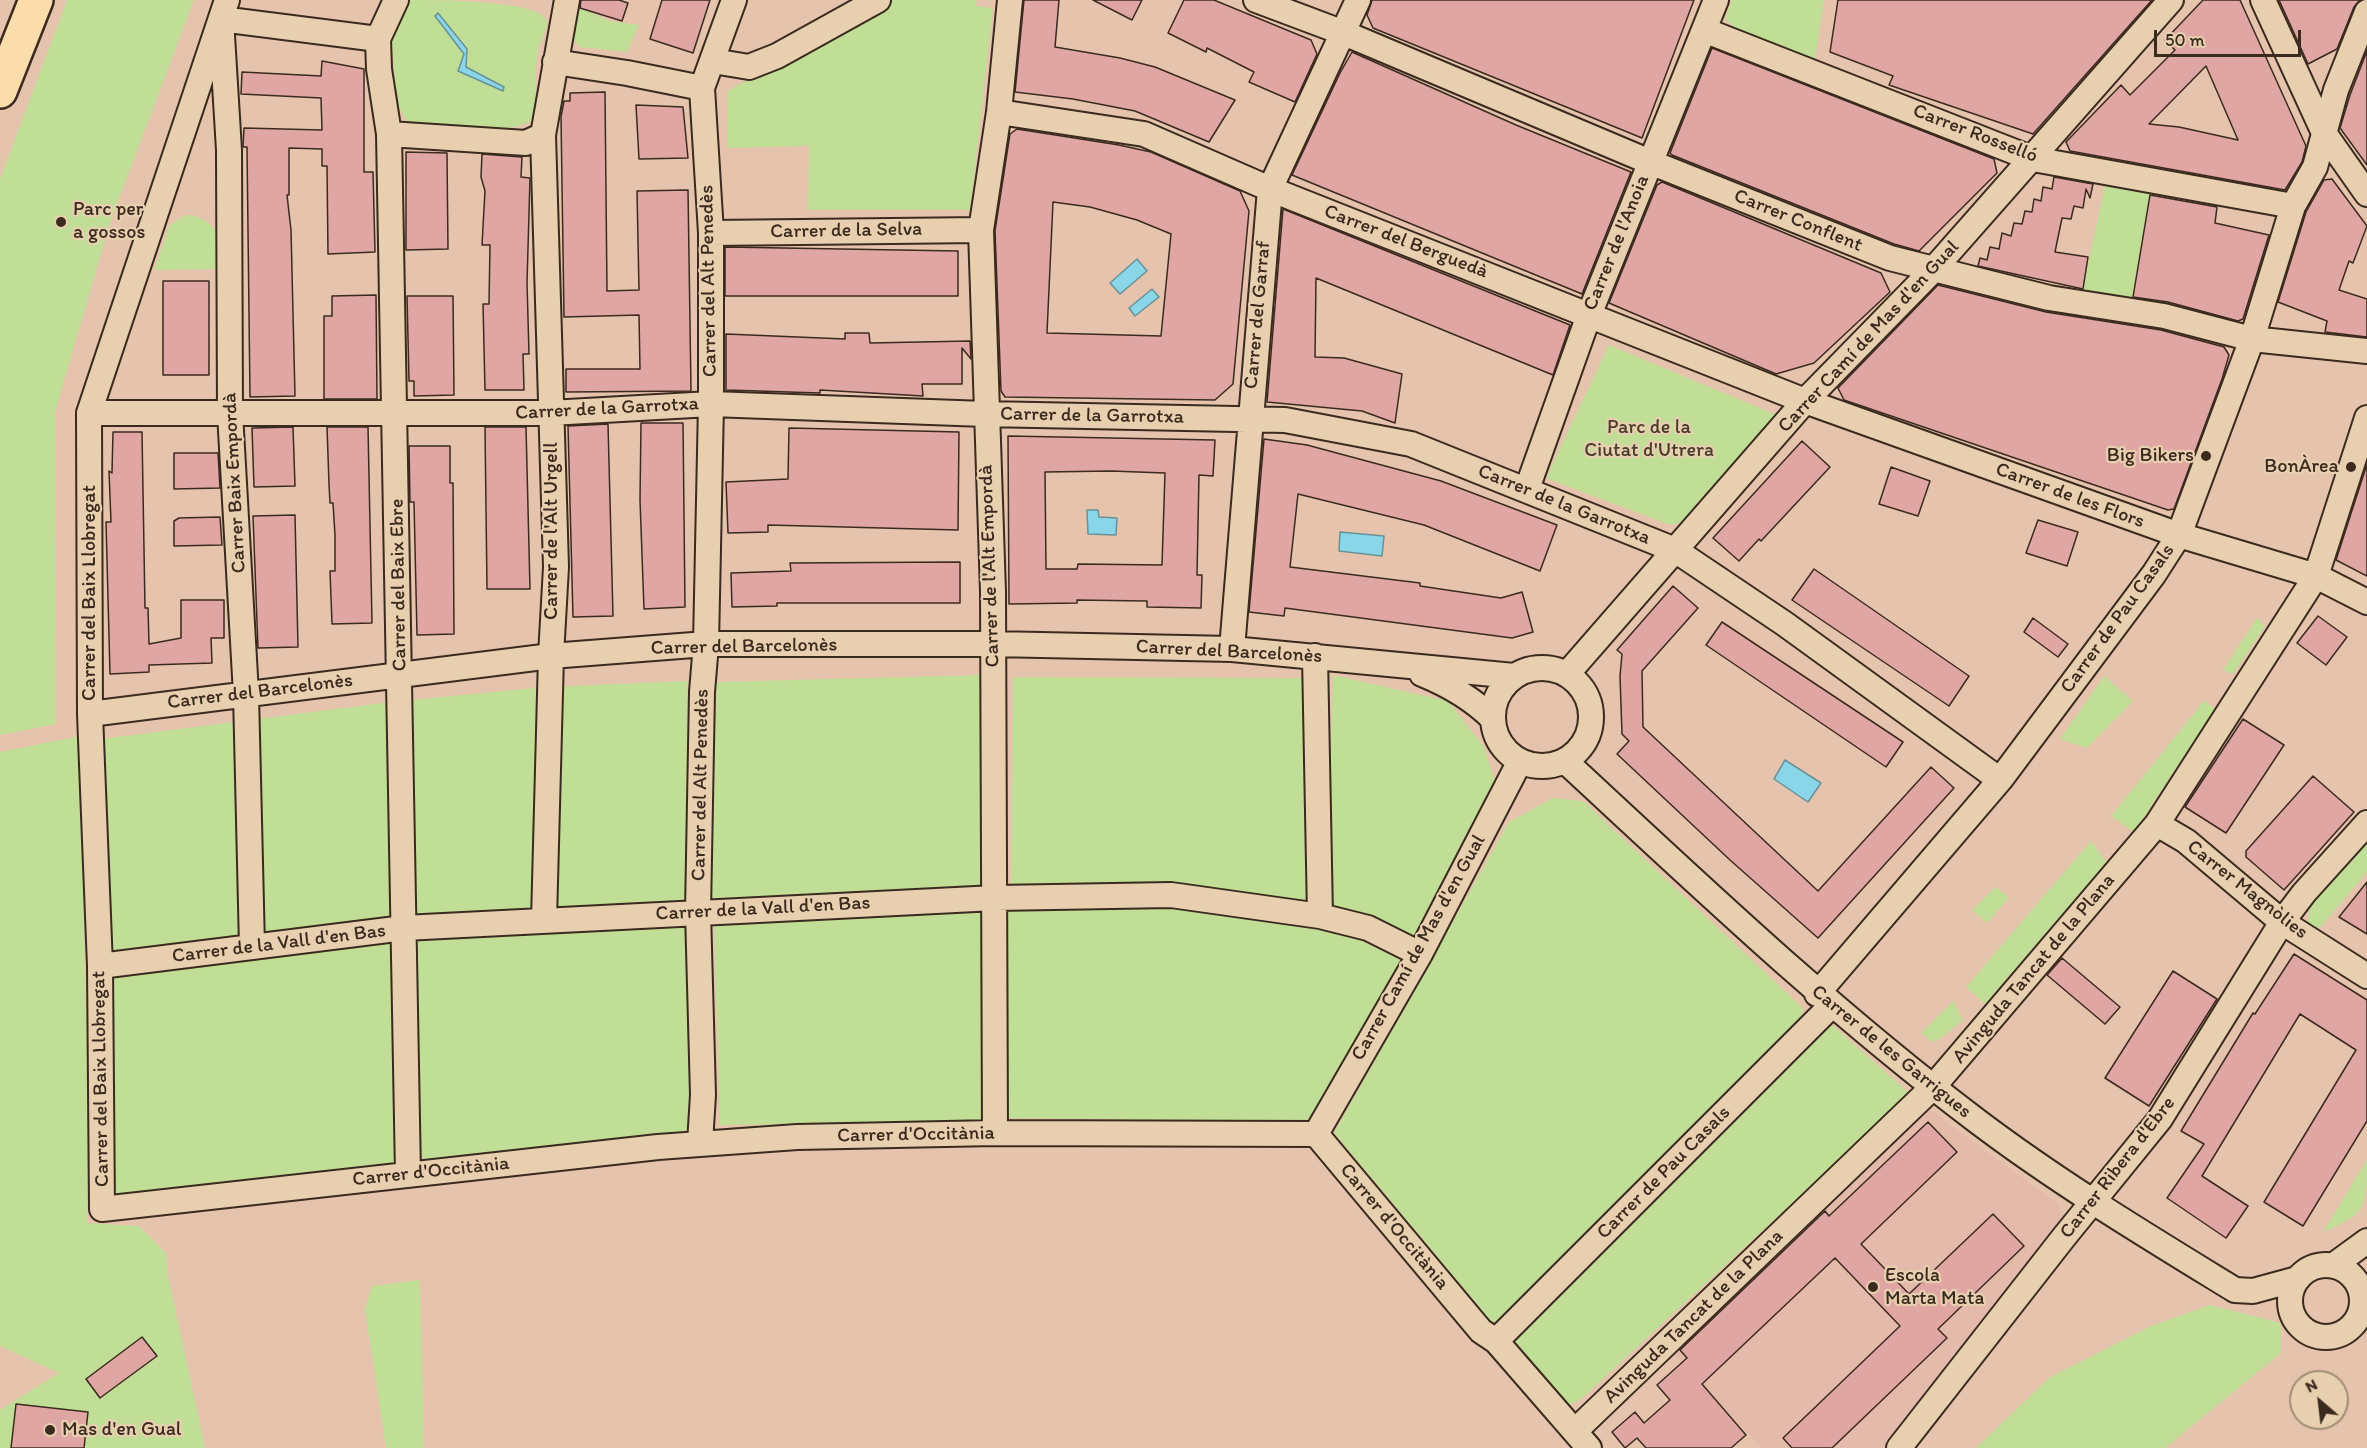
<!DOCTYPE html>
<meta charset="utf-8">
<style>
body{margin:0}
#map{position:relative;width:2367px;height:1448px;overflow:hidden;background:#e5c3ac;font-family:Itim,sans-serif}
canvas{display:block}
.north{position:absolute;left:2289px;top:1370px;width:60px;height:60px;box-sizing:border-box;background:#e7cfaf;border:2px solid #a28d75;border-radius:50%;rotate:332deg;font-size:16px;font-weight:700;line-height:24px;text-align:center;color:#3b2a1e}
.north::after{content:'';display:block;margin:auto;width:21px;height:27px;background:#3b2a1e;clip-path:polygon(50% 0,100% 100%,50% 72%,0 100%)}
.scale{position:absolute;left:2154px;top:30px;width:147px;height:27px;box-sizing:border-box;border:3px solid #3b2a1e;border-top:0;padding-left:8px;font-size:18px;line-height:21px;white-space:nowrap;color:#3b2a1e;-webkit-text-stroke:4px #e7cfaf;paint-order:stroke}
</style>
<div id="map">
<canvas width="2367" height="1448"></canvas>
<div class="north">N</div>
<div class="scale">50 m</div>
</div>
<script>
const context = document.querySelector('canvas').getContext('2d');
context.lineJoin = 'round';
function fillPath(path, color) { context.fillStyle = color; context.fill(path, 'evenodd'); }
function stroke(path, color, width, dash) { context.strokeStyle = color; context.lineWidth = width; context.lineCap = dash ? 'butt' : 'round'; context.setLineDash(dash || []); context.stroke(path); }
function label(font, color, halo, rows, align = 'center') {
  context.font = font + ' Itim,sans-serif'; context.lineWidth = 4.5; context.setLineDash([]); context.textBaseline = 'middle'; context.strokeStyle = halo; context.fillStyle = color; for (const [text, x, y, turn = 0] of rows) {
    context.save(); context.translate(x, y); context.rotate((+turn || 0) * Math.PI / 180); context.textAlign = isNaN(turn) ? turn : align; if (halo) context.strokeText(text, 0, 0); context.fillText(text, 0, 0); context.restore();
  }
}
const built = new Path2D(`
 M1919 1102 2058 1204 2067 1226 1893 1448H1762L1682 1362 1663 1347Z`);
const green = new Path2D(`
 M67 0H194L110 223 55 412 56 724 0 735V179Z
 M410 0C436 0 536 0 546 19 550 29 540 40 538 50 534 72 537 96 536 119 504 137 440 133 406 120L397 103 392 43Z
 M891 0H977L976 6 993 8 970 210H808L809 146 727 148 728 91Z
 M1732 0H1824L1815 61 1736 28 1725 19Z
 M579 7 609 21 639 25 627 52 580 47 570 35Z
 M2106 180 2151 190 2132 302 2082 292Z
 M186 215C201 216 210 221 218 235L217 269 154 270 170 225Z
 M1609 345 1779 416 1687 521 1670 525 1546 478Z
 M2257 618 2265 626 2233 674 2223 670Z
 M984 675 987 889 712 898 716 682Z
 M1333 675 1448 701 1484 747 1495 782 1416 941 1327 911Z
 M2104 676 2133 701 2087 748 2060 739Z
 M1013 677 1307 678 1312 906 1163 887 1011 885Z
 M687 681 686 929 695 1130 112 1198 101 739 391 702 545 687Z
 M2204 701 2215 709 2134 832 2111 816Z
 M80 736 89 1162 87 1223 139 1226 166 1253 168 1276 205 1448H0V1410L59 1373 0 1346V752Z
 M1553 798 1583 801 1803 1008 1799 1025 1495 1326 1334 1133 1509 822Z
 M2367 840V872L2317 931 2307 924 2310 907Z
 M2091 841 2107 862 1985 1004 1966 987Z
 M1996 887 2009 898 1987 923 1972 910Z
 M1008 908 1173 909 1318 925 1404 957 1310 1122 1008 1118Z
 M985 912 984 1122 720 1125 714 925Z
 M1953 1001 1963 1020 1941 1038 1932 1042 1921 1033Z
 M1828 1021 1910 1094 1580 1400 1564 1407 1505 1343Z
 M2367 1160C2367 1208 2367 1214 2323 1232Z
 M420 1280 424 1448H386L365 1310 372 1286Z
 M2210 1305 2281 1323V1353L2165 1448H1976L2049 1378 2149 1327Z`);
const water = new Path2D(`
 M438 13 467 49 466 67 504 87 503 91 458 71 464 54 435 16Z
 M1137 259 1147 271 1120 294 1110 283Z
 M1152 289 1159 297 1135 316 1129 308Z
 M1087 510H1098L1099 517 1117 518 1116 535 1088 534Z
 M1340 532 1384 536 1382 556 1339 551Z
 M1785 760 1821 783 1808 802 1774 779Z`);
const building = new Path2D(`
 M581 0H619L628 3 622 21 580 8Z
 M662 0H710L693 53 650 39Z
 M1024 0H1059L1055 47 1120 58 1155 67 1235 100 1209 142 1135 111 1073 99 1015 92Z
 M1093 0H1142L1132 20Z
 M1184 0H1214L1311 40 1317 54 1295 102 1249 82 1254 72 1207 48 1206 52 1168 33Z
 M1372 0H1694L1642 138 1373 28 1367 15Z
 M1838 0H2152L2033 134 1889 85 1893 76 1830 52Z
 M2203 0H2240L2306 146 2302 162 2285 190 2070 151 2066 142 2121 85 2130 95 2175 50 2165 40ZM2206 66 2238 140 2179 127 2149 124Z
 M2279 0H2360L2354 7 2337 49 2308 64Z
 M1712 48 1994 159 1997 173 1919 251 1894 244 1672 155 1670 153Z
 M2367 51V165L2340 128 2350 95Z
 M1352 52 1516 125 1631 172 1582 294 1292 175 1340 73Z
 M322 61 364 69V172H373L375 252 328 254 327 166H322V149L289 148V195H287L291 230 295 396 250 397 247 147H243L244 128 322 130 321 98 241 94 242 72 321 76Z
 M605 92 607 291 639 290 637 191 688 190 691 391 566 392V369H640L639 315 564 317 561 117 564 101H570V93Z
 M636 105 683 107 688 158 639 159Z
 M1017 129 1119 145 1151 152 1240 191 1249 211 1233 384 1215 400 1005 397 1001 391 995 231 1010 134ZM1053 202 1090 207 1137 220 1171 234 1161 336 1047 333Z
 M406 152 447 153 448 249 406 250Z
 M482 154 522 157 521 177 530 178 527 283 529 354H523L524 390H485L483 304H489L490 245H482L485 191 481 177Z
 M2054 177 2093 184 2090 198 2086 189 2083 208 2074 206 2071 219 2062 218 2055 252 2088 257 2083 289 1978 266 1980 258 1987 260 1990 247 1999 249 2002 233 2011 236 2014 223 2022 224 2025 211 2032 212 2034 199 2041 201 2043 187 2052 189Z
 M2332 179 2367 226 2353 263 2349 261 2339 290 2367 299V337L2325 332 2327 321 2278 302 2306 212 2324 180Z
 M1662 182 1881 273 1890 292 1814 363 1776 374 1609 303 1657 185Z
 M2150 195 2217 207 2215 223 2269 235 2243 319 2238 321 2168 302 2133 297Z
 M1283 209 1570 325 1553 375 1316 278 1315 357 1344 358 1402 374 1395 423 1362 411 1267 402Z
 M725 247 958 251V296H725Z
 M163 281H209V375H163Z
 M1938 285 2046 312 2161 330 2224 347 2229 355 2222 379 2174 509 2168 510 1844 400 1838 388Z
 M376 295 377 399H324V316H332V296Z
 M407 296H453L454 395 414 396V381H409Z
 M845 333H869L870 343 970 341 971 359 962 348V384H922L923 396 820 390V393L726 390V334L845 339Z
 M641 423H683L685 607 644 609 640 500Z
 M608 424 613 616 573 617 568 426Z
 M293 427 295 486 254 487 252 428Z
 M327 427H368L372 623 332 624 330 571H335V535L333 503H330L329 484Z
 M485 427H526L530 589H487Z
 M789 428 959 432 958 530 768 525V532L728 533 726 482 788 479Z
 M113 432H142L145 608H148L149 644 181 638V600H224V638H211L212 663 149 665V672L110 674 106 522H111L109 471 112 473Z
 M1008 436 1215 440 1213 476 1199 475 1197 575H1202L1201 608 1147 607V601L1077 600V603L1009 604ZM1111 471 1165 473 1162 565 1078 564 1077 569H1046L1045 472Z
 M1264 439 1307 445 1441 481 1557 525 1540 571 1424 525 1298 494 1290 567 1420 583V586L1501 598 1522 592 1533 632 1512 638 1285 608 1284 616 1249 612Z
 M1802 441 1830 467 1761 541 1759 539 1739 561 1713 538Z
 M409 446H450V483H453L454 634 417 635 414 502H410Z
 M174 453H218L220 488 174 489Z
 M2367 464V576L2336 560Z
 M1891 467 1930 481 1918 516 1879 504Z
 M295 515 298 647 258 648 253 516Z
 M220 517 222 545 174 546V521L179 518Z
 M2038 520 2078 532 2067 566 2026 553Z
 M960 562V603H777V606L732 607 731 573 791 571 790 563Z
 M1814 569 1969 676 1949 706 1792 600Z
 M1673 586 1698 608 1642 671 1643 727 1818 891 1931 767 1954 788 1818 938 1730 860 1617 754 1629 741 1622 734 1620 676 1622 654 1617 650Z
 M2318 616 2347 637 2326 665 2297 643Z
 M2033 618 2068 644 2058 657 2024 632Z
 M1722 622 1903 742 1886 767 1706 645Z
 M2243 719 2284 745 2226 833 2185 807Z
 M2313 776 2354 812 2284 890 2246 857V851Z
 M2367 882V934L2339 917Z
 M2294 954 2367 1000V1121L2303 1226 2264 1202 2356 1050 2300 1014 2202 1176 2248 1206 2226 1238 2167 1198 2204 1144 2181 1131 2253 1013 2255 1014Z
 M2062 958 2120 1007 2105 1024 2047 975Z
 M2173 971 2217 999 2149 1106 2105 1078Z
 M1928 1122 1957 1152 1861 1244 1909 1294 1993 1214 2024 1246 1938 1329 1947 1338 1832 1448H1792L1783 1438 1900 1326 1835 1258 1702 1384 1746 1435 1731 1448H1646L1637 1438 1625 1448 1612 1432 1635 1412 1644 1423 1670 1400 1657 1385 1687 1358 1680 1350 1825 1211 1829 1216Z
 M142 1337 157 1356 100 1398 86 1379Z
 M16 1404 88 1412 84 1448H11Z`);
const minor = new Path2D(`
 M227 0 89 413 90 714 100 966 102 1209 658 1147 797 1137 995 1133 1316 1134 1481 1331 1496 1341 1589 1448
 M396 0 378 39 379 69 389 134 408 1175
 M1256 0 1344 33 1650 162 1890 258 2049 298 2164 316 2252 339 2367 351
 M2263 0 2324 133 2367 194
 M1704 30 2033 159 2293 206
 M713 61 749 67 777 56 878 0
 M555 62 627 73 702 88
 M999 112 1144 134 1270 189 1805 401 2179 535 2316 576 2367 602
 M389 134 526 143 543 135
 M711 233 981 230
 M89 413H550L711 404 985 414 1285 420 1411 444 1675 550 1785 624 2000 780
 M1527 489 1589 315 1716 0
 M1232 649 1270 189 1358 0
 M1315 656 1320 916
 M1493 717a49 49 0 1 1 98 0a49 49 0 1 1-98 0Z
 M1422 674C1449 685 1472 698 1493 719
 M1567 674 1805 401 1933 270 2171 0
 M90 714 551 656 706 644H993L1232 649 1514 676
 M1565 761C1699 885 1831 1011 1977 1121 2059 1183 2147 1236 2235 1290L2253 1291 2297 1279
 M2157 824 2186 841 2282 922 2367 976
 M544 920 551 656 556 567 543 135 567 0
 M252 947 246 694 230 413 229 150 221 19 378 39
 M100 966 404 928 995 898 1171 895 1320 916 1368 928 1420 954
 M1817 994 2000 780 2154 574 2179 535 2252 339 2293 206 2315 167 2336 90 2367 12
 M995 1133 993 592 981 230 999 112 1010 0
 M1316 1134 1420 954 1520 761
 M700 1143 703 1095 698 912 702 692 706 644 711 404V233L702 88 734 0
 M2334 1265 2367 1241
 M2290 1301a36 36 0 1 1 72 0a36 36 0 1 1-72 0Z
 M1496 1341 1832 1005
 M1575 1431 1933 1087 2157 824 2316 576 2367 418
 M1899 1448 2064 1237 2160 1119 2282 922 2304 893 2367 823`);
const highway = new Path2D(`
 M0 91 36 0`);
const markers = [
 [61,222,6,"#3b2a1e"],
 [2206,456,6,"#3b2a1e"],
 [2351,467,6,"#3b2a1e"],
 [1873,1287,6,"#3b2a1e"],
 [50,1430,6,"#3b2a1e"]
];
const streetNames = [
 ["Carrer Rosselló",1975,134,21],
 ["Carrer Conflent",1798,221,22],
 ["Carrer de la Selva",846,231,-1],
 ["Carrer del Berguedà",1406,242,21],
 ["Carrer de l'Anoia",1617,243,-68],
 ["Carrer del Alt Penedès",709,281,-91],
 ["Carrer del Garraf",1258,315,-85],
 ["Carrer Camí de Mas d'en Gual",1869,337,-47],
 ["Carrer de la Garrotxa",607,409,-3],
 ["Carrer de la Garrotxa",1092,416,1],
 ["Carrer Baix Empordà",235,483,-93],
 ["Carrer de les Flors",2070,496,20],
 ["Carrer de la Garrotxa",1564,505,22],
 ["Carrer de l'Alt Urgell",552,531,-90],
 ["Carrer de l'Alt Empordà",990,566,-92],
 ["Carrer del Baix Ebre",399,585,-91],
 ["Carrer del Baix Llobregat",90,593,-90],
 ["Carrer de Pau Casals",2118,619,-54],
 ["Carrer del Barcelonès",744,647,-1],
 ["Carrer del Barcelonès",1229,652,3],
 ["Carrer del Barcelonès",260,692,-7],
 ["Carrer del Alt Penedès",701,785,-89],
 ["Carrer Magnòlies",2247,890,38],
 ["Carrer de la Vall d'en Bas",763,909,-3],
 ["Carrer de la Vall d'en Bas",279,944,-7],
 ["Carrer Camí de Mas d'en Gual",1419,948,-61],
 ["Avinguda Tancat de la Plana",2034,969,-50],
 ["Carrer de les Garrigues",1891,1052,39],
 ["Carrer del Baix Llobregat",101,1079,-91],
 ["Carrer d'Occitània",916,1135,-1],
 ["Carrer Ribera d'Ebre",2118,1168,-52],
 ["Carrer d'Occitània",431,1172,-6],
 ["Carrer de Pau Casals",1664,1173,-45],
 ["Carrer d'Occitània",1394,1227,50],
 ["Avinguda Tancat de la Plana",1694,1317,-44]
];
const poiNames = [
 ["Parc per",73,210],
 ["a gossos",73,233],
 ["Big Bikers",2194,456,"right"],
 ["BonÀrea",2339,467,"right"],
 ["Escola",1885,1276],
 ["Marta Mata",1885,1299],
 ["Mas d'en Gual",62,1430]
];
const parkNames = [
 ["Parc de la",1649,428],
 ["Ciutat d'Utrera",1649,451]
];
fillPath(built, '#e4baaa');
fillPath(green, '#c0de96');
fillPath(water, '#8ad6e9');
stroke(water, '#6a9198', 1.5);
fillPath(building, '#e0a6a4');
stroke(building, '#3b2a1e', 1.5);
stroke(minor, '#3b2a1e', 28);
stroke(highway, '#3b2a1e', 38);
stroke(minor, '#e7cfaf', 24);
stroke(highway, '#faddab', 33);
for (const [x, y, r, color] of markers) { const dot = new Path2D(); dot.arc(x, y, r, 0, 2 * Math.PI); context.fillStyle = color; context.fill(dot); stroke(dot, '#e7cfaf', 2); }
label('20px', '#3b2a1e', '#e7cfaf', streetNames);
label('20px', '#3b2a1e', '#e7cfaf', poiNames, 'left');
label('20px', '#483c2a', '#e7cfaf', parkNames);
</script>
